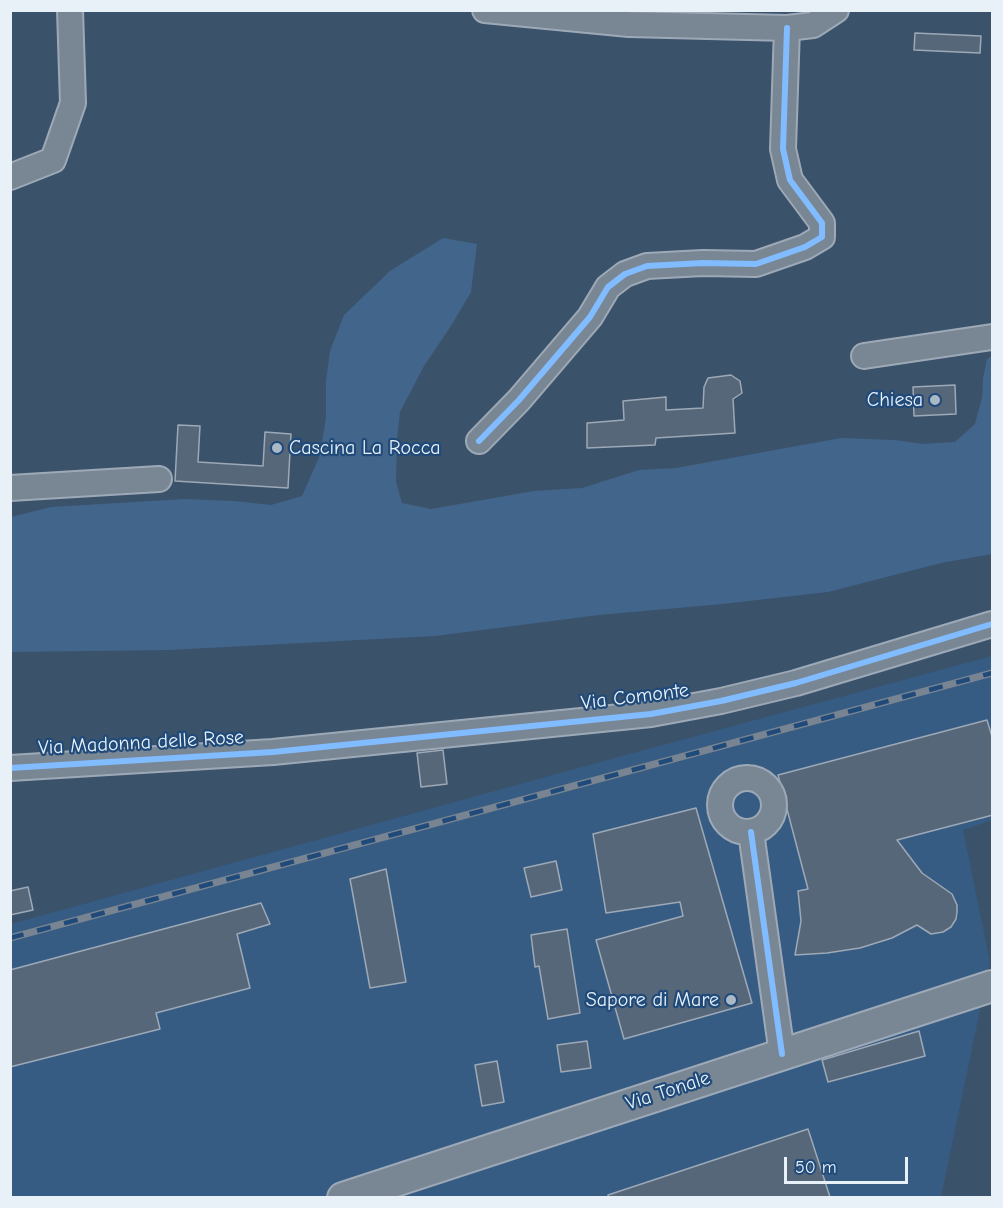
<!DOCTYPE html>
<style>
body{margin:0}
#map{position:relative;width:1003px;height:1208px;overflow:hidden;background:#3b526b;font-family:"Comic Neue",sans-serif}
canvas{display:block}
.frame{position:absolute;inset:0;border:12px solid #e8f1f8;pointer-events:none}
.scale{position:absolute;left:784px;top:1157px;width:124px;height:27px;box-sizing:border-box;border:3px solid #e8f1f8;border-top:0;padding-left:8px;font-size:18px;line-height:21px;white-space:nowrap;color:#e8f1f8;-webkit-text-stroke:4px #1f4a7a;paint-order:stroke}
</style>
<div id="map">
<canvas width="1003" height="1208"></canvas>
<div class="frame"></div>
<div class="scale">50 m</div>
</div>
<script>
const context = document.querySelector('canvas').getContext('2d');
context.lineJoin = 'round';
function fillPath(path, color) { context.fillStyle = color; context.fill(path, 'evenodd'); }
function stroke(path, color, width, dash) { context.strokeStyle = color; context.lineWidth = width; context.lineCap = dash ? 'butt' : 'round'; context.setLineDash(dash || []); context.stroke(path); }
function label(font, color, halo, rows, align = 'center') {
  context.font = font + ' "Comic Neue",sans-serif'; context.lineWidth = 4.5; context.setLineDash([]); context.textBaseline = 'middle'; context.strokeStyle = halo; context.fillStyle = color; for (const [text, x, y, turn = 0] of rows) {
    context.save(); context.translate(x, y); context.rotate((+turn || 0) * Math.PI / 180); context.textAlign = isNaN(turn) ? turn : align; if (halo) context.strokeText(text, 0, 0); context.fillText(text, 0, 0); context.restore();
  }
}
const built = new Path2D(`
 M992 656V820L963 830 990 962 941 1197 11 1198V924L604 761Z`);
const green = new Path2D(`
 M443 238 477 244 471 292 451 326 424 366 400 412 397 438 396 482 402 503 431 509 534 491 582 488 639 470 676 468 841 438 895 440 923 444 955 442 975 424 982 398 983 378 987 359 992 356V554L941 563 828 592 722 604 599 615 435 636 169 650 11 652V517L51 507 185 499 234 501 271 505 302 496 320 455 326 418V381L330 351 344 315 390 271Z`);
const building = new Path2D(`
 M915 33 981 36 980 53 914 50Z
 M731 375 740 381 742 393 733 399 735 433 656 438 655 445 587 448V423L624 420 623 401 666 397V410L703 408 704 387 708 378Z
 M955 385 956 414 914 416 913 387Z
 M178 425 200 426 198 462 263 466 265 432 291 434 288 488 175 481Z
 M987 720 993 740V815L897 840 922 873 952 894 957 905V912L956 919 951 927 943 932 931 934 917 925 892 938 860 948 827 953 795 955 801 921 798 891 808 889 778 775Z
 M443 750 447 784 421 787 417 753Z
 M696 808 752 1003 624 1039 596 940 683 916 680 902 606 913 593 834Z
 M556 861 562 890 531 897 524 868Z
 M386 869 406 982 370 988 350 879Z
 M28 887 33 910 10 915V891Z
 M261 903 270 924 237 934 250 988 156 1013 160 1029 10 1067V970Z
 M567 929 580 1013 548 1019 539 966 535 967 531 935Z
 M919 1031 925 1056 828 1082 822 1060Z
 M587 1041 591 1068 561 1072 557 1045Z
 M497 1061 504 1102 482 1106 475 1065Z
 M808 1129 830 1197H608V1195Z`);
const minor = new Path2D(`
 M485 10 629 24 787 28 813 25 836 10
 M10 177 53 160 73 103 70 10
 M864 356 992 337
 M479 441 519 400 590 317 608 287 625 274 647 266 703 263 756 264 805 247 822 237V223L790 180 783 149 787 28
 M10 488 159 479
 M10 768 273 752 651 714 721 701 796 683 992 624
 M720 805a27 27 0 1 1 54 0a27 27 0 1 1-54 0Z
 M751 832 782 1054`);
const major = new Path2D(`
 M343 1198 992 986`);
const rail = new Path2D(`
 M10 938 992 673`);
const cycleway = new Path2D(`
 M479 441 519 400 590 317 608 287 625 274 647 266 703 263 756 264 805 247 822 237V223L790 180 783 149 787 28
 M10 768 273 752 651 714 721 701 796 683 992 624
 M751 832 782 1054`);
const markers = [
 [935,400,6,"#abb9c7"],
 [277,448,6,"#abb9c7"],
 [731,1000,6,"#abb9c7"]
];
const poiNames = [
 ["Chiesa",923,400],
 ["Cascina La Rocca",289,448,"left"],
 ["Sapore di Mare",719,1000]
];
const streetNames = [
 ["Via Comonte",635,697,-7],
 ["Via Madonna delle Rose",141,743,-3],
 ["Via Tonale",668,1091,-18]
];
fillPath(built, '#365c84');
fillPath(green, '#42658c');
fillPath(building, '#57677a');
stroke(building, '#9da9b6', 1.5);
stroke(minor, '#9da9b6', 28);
stroke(major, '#9da9b6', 34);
stroke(minor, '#798694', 24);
stroke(major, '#798694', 30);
stroke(rail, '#788491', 7);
stroke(rail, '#1f4a7a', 4.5, [14]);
stroke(cycleway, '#80bcff', 6);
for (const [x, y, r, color] of markers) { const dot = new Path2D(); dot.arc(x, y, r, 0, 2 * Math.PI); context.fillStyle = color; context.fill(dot); stroke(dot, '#1f4a7a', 2); }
label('20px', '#e8f1f8', '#1f4a7a', poiNames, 'right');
label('20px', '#e8f1f8', '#1f4a7a', streetNames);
</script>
